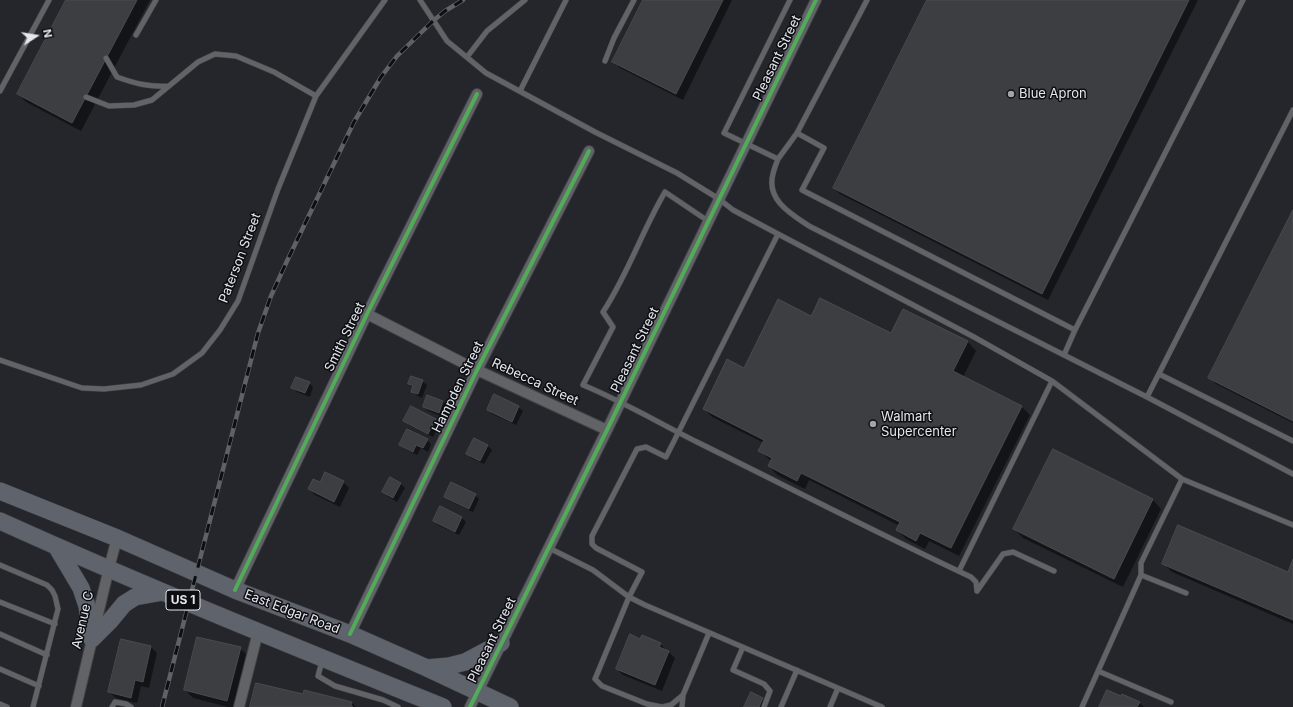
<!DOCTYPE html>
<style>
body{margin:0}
#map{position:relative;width:1293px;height:707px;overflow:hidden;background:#24262b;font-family:Inter,sans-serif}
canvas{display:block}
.north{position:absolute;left:16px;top:16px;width:40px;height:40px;-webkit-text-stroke:3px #0d0e12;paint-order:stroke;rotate:78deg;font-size:11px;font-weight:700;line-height:16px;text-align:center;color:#e4e7ed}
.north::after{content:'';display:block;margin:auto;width:14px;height:18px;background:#e4e7ed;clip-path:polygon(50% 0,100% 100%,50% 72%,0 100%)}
</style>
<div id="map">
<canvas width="1293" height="707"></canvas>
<div class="north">N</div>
</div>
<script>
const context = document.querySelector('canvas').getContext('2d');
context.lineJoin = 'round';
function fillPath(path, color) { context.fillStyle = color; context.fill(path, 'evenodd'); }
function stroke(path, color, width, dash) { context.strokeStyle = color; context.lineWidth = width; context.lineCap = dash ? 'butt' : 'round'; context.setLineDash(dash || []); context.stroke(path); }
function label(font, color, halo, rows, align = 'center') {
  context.font = font + ' Inter,sans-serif'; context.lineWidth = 3; context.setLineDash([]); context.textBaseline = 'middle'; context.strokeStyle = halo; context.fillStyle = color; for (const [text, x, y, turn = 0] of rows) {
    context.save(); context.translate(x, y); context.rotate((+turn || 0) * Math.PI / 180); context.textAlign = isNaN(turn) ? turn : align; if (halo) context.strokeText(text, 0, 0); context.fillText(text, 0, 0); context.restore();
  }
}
const shadow = new Path2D(`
 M67 0H150L81 131 26 102 18 94Z
 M644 0H732L683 100 620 68 613 62Z
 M928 0H1198L1048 300 840 194 834 188Z
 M1293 212V423L1216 384 1210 378Z
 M904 310 968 342 976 351 963 377 1021 406 1030 415 959 556 929 541 925 549 906 539 897 530 900 526 809 480 805 489 777 475 769 466 771 461 760 451 764 443 712 417 704 409 745 369 812 317 892 335Z
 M422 381 427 385 422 398 416 395 412 391 413 387 410 384Z
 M309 383 313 387 310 397 297 392 293 388Z
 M428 396 443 402 447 406 443 417 428 411 424 407Z
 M495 396 518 407 523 411 516 425 492 414 488 410Z
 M436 420 440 424 433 437 409 425 405 421Z
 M474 439 488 446 492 450 484 464 471 458 467 454Z
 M427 440 431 444 428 452 421 448 417 455 405 449 401 445Z
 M1053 451 1153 500 1161 509 1123 587 1023 538 1014 529Z
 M343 482 349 488 340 507 315 495 309 489 320 483Z
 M401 484 405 488 397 502 387 496 383 492Z
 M475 495 479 499 473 512 450 501 446 497Z
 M441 508 462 518 466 522 459 535 438 525 434 521Z
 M1293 562V624L1172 572 1163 563 1288 573Z
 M641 640 660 644 675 658 662 691 623 675 617 669Z
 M151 647 157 653 149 688 141 686 137 703 116 698 109 692Z
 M240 648 249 657 236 707H228L193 698 185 690Z
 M304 695 352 703 356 707H251Z
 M1121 697 1139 702 1144 707H1100Z
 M762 698 766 702 764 707H745Z`);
const building = new Path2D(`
 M66 0H137L72 123 17 94Z
 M643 0H723L676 94 612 62Z
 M927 0H1189L1042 294 833 188Z
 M1293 210V421L1208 378Z
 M820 298 891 333 903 309 968 341 953 371 1022 406 951 548 920 533 916 541 896 530 900 522 801 473 797 481 768 466 772 458 758 451 764 440 703 409 727 359 744 368 778 299 811 316Z
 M411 376 423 380 418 394 411 392 413 385 408 384Z
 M296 377 310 382 305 393 291 388Z
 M494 394 519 406 512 422 487 410Z
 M427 395 443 401 439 413 423 407Z
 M411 406 436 419 428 434 403 421Z
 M407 429 428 439 423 448 416 445 413 452 399 445Z
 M474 438 488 445 480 461 466 454Z
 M1053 449 1153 499 1114 579 1013 529Z
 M325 472 344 481 334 502 308 489 313 479 320 482Z
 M390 477 401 483 393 498 382 492Z
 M451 482 476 494 469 509 444 497Z
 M440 506 462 517 455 532 433 521Z
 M1178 525 1288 572 1293 559V620L1162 564Z
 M630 634 640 639 642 635 661 643 659 647 669 651 655 685 616 669Z
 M197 637 241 647 227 701 184 690Z
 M121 639 151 646 143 682 135 680 131 698 108 692Z
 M256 683 303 694 304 690 352 702 351 706 353 707H250Z
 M1107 690 1121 696 1122 694 1140 702 1137 707H1099Z
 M751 692 763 698 759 707H744Z`);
const service = new Path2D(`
 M420 0 447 41 486 73 595 132 677 173 719 199 733 210 778 234 666 457 646 447 637 449 592 536V544L596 548 642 572 629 597 595 679 602 686 647 704 662 707
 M790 0 724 133 778 159 797 133
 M867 0 797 133 824 148 802 190 1075 330 1243 0
 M136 35 156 0
 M467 57 487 31 525 0
 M106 58 117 77C136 84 150 87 169 86
 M605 61 614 38 634 0
 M0 91 49 0
 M520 91 566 0
 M86 97 109 106 134 105 152 100 198 62 215 54 236 56 274 72 316 96
 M1293 110 1147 397 1293 474
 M778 159C776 164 774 169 773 174 766 200 791 214 809 226L1147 397
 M708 221 665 192C642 231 628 274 603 312L613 327 583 385C622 401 659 423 697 442 788 487 879 534 971 577L976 582 977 591
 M778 234 974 337 1052 381 1182 479 1293 525
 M1064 355 1075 330
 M0 360 82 388 104 389 141 385 173 374 202 353 220 330 238 301 278 189 316 96 385 0
 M1159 374 1293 441
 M549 548 593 570 629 597 645 605 882 707
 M0 565 47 585 52 590 55 596 58 609 33 707
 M959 571 1052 381
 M1141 575 1186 593
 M977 591 1003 554 1013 552 1054 571
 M0 602 55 624
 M0 634 47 655
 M743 647 733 670 764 684 770 691 764 707
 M322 661 318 676 335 686 383 700 398 707
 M0 669 39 686
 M1098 671 1171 702
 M0 704 7 707
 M112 707 115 702 126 704 131 707
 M662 707 671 705 683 695
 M682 707 683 695 709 633
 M781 707 797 670
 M830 707 838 688
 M1082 707 1141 575V563L1182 479`);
const minor = new Path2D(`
 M367 314 477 370 607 430
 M235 590 367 314 477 94
 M350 634 477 370 589 151
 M76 707 109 568 117 538
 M239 707 258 632
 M470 707 607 430 816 0`);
const trunk = new Path2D(`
 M0 491 117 538 235 590 350 634 427 668 510 707
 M0 521C146 587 295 647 443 707
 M56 546 81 588 87 606 92 639
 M92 639 110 621 124 604 135 597 163 592
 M427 668 449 666 465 662 501 643`);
const rail = new Path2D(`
 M162 707 258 333 271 296 287 261 354 122 381 77 397 56 433 21 445 11 463 0`);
const cycleway = new Path2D(`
 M235 590 367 314 477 94
 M350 634 477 370 589 151
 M470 707 607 430 816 0`);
const markers = [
 [1011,94,4,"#a1a3a9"],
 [873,424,4,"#a1a3a9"]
];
const shields = [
 [183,600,34]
];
const shieldNames = [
 ["US 1",183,600]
];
const streetNames = [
 ["Pleasant Street",777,58,-64],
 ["Paterson Street",240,258,-69],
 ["Smith Street",345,337,-64],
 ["Pleasant Street",635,350,-64],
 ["Rebecca Street",535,382,25],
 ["Hampden Street",458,387,-64],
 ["East Edgar Road",292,612,21],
 ["Avenue C",83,620,-77],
 ["Pleasant Street",492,640,-64]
];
const poiNames = [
 ["Blue Apron",1019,94],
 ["Walmart",881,417],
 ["Supercenter",881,432]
];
fillPath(shadow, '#0007');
fillPath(building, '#3d3e42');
stroke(building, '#494b4e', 1);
stroke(service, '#414347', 6);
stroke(minor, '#414347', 12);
stroke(trunk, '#414347', 18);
stroke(service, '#616366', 5);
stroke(minor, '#616366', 10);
stroke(trunk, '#5e636c', 17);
stroke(rail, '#5f6164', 4.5);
stroke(rail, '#0d0e12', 3, [9]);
stroke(cycleway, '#51ab58', 4);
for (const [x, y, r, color] of markers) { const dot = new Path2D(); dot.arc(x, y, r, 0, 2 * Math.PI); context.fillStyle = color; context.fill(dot); stroke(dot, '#0d0e12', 1.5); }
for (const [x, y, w] of shields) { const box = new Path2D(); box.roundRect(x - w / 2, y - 10, w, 20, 3); context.fillStyle = '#0d0e12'; context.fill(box); stroke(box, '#e4e7ed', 1); }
label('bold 12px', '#e4e7ed', null, shieldNames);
label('13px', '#e4e7ed', '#0d0e12', streetNames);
label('13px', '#e4e7ed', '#0d0e12', poiNames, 'left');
</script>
